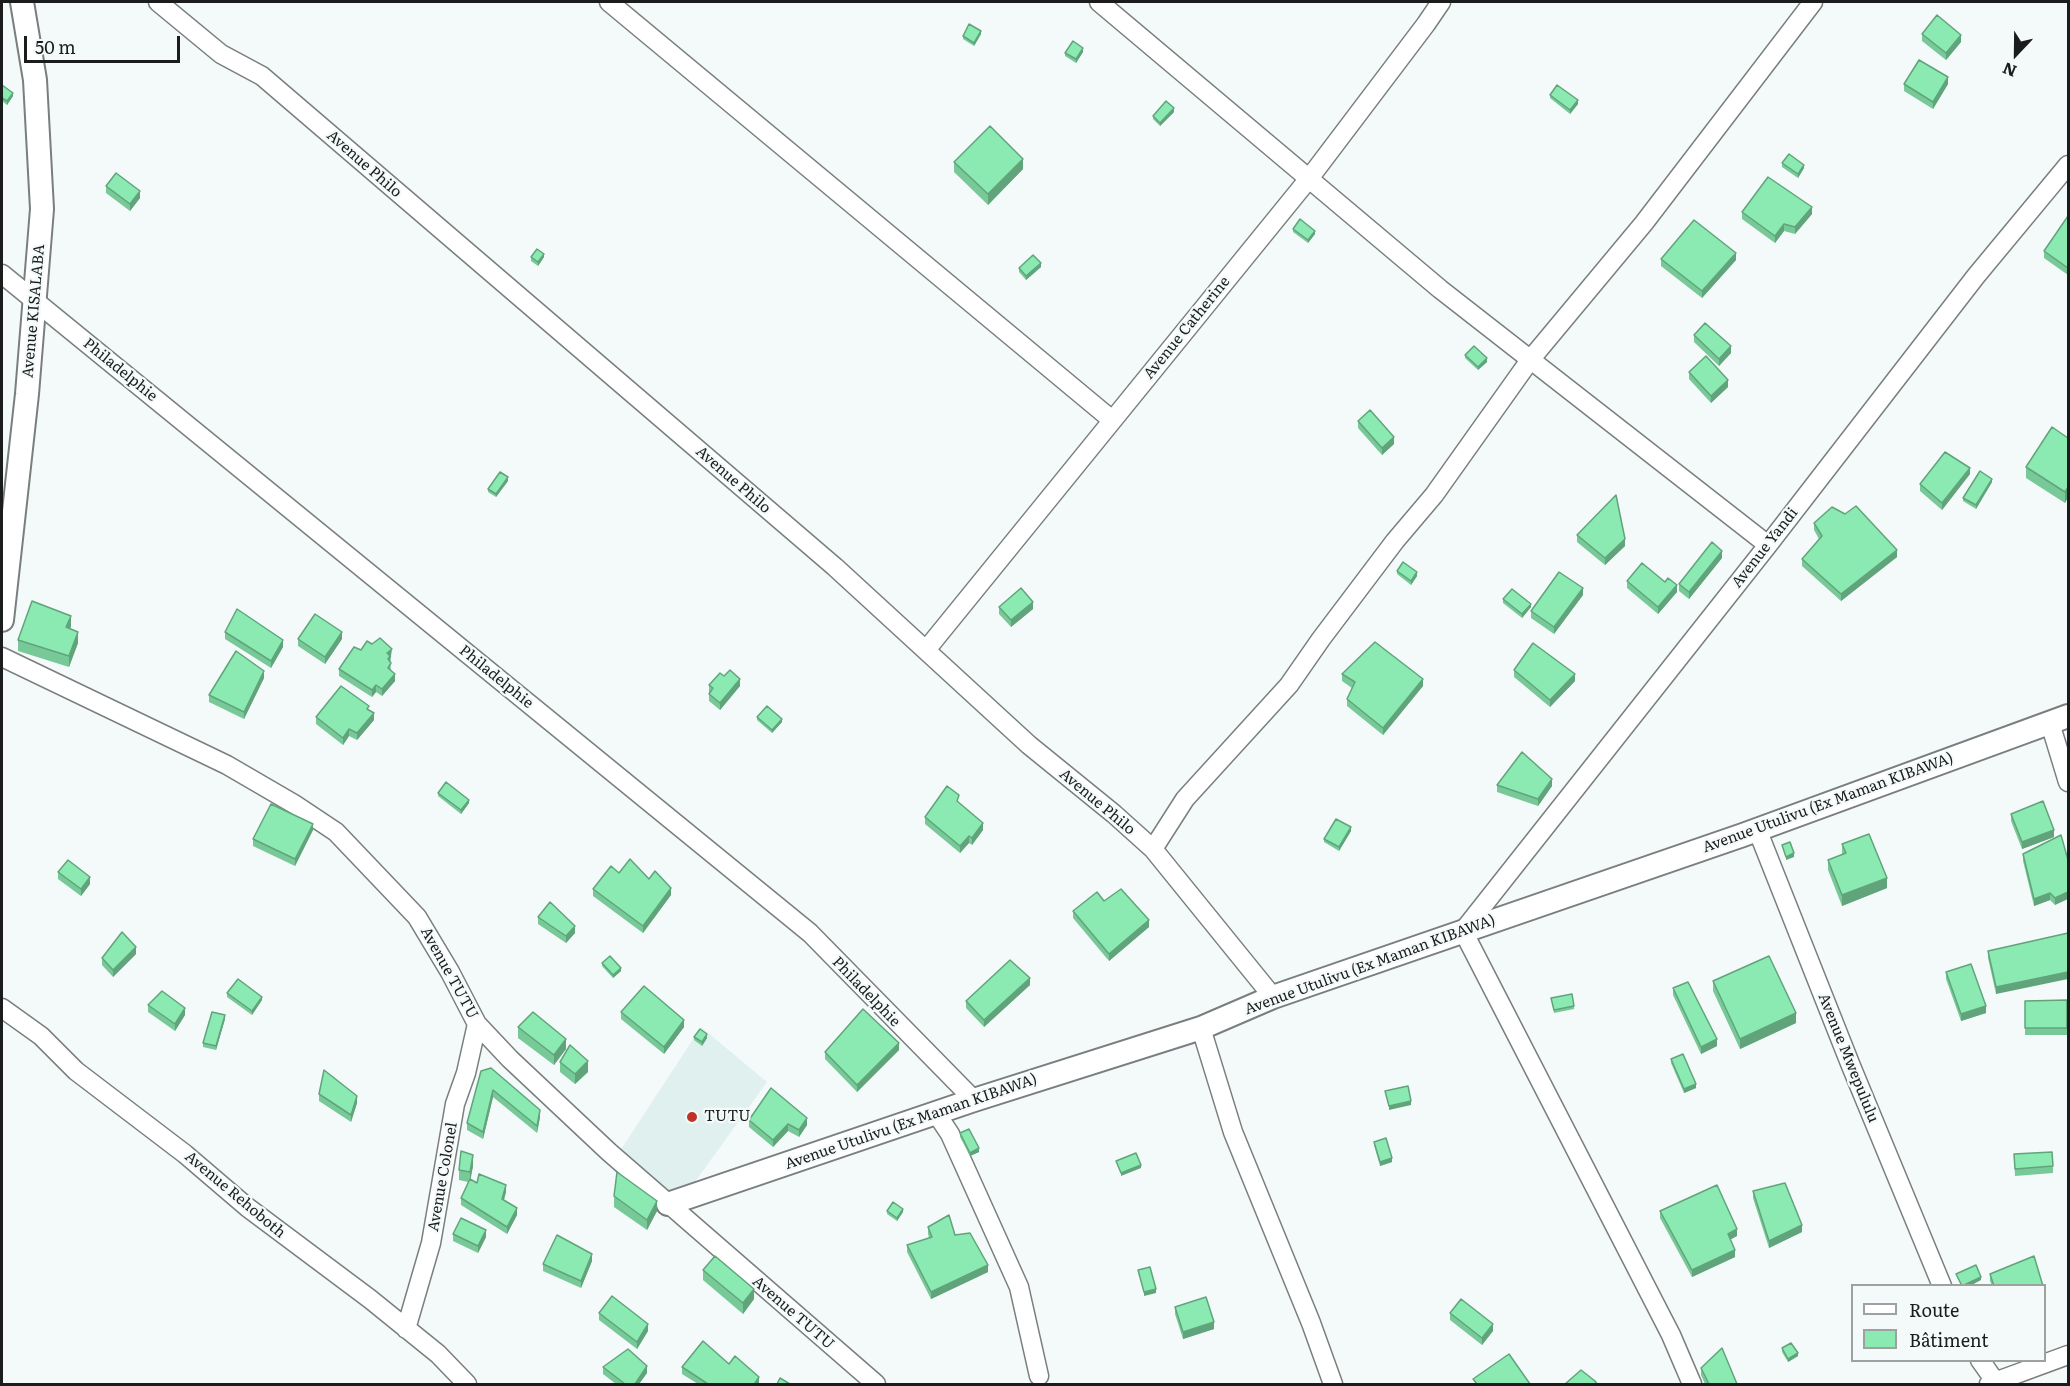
<!DOCTYPE html>
<meta charset="utf-8">
<style>
body{margin:0}
#map{position:relative;width:2070px;height:1386px;overflow:hidden;background:#f3faf9;font-family:Literata,serif}
canvas{display:block}
.frame{position:absolute;inset:0;border:3px solid #1b1d1d;pointer-events:none}
.legend{position:absolute;left:1851px;top:1284px;width:195px;height:78px;box-sizing:border-box;background:#f3faf9;border:2px solid #9da2a1;margin:0;padding:8px 10px;list-style:none;font-size:18px;color:#1b1d1d}
.legend li{display:flex;align-items:center;gap:12px;height:30px}
.legend b{width:30px;border:2px solid #9da2a1}
.north{position:absolute;left:1986px;top:24px;width:60px;height:60px;-webkit-text-stroke:4px #f3faf9;paint-order:stroke;rotate:202deg;font-size:16px;font-weight:700;line-height:24px;text-align:center;color:#1b1d1d}
.north::after{content:'';display:block;margin:auto;width:21px;height:27px;background:#1b1d1d;clip-path:polygon(50% 0,100% 100%,50% 72%,0 100%)}
.scale{position:absolute;left:24px;top:36px;width:156px;height:27px;box-sizing:border-box;border:3px solid #1b1d1d;border-top:0;padding-left:8px;font-size:18px;line-height:21px;white-space:nowrap;color:#1b1d1d;-webkit-text-stroke:4px #f3faf9;paint-order:stroke}
</style>
<div id="map">
<canvas width="2070" height="1386"></canvas>
<div class="frame"></div>
<ul class="legend">
<li><b style="height:8px;background:#fff"></b>Route</li>
<li><b style="height:16px;background:#8beab1"></b>Bâtiment</li>
</ul>
<div class="north">N</div>
<div class="scale">50 m</div>
</div>
<script>
const context = document.querySelector('canvas').getContext('2d');
context.lineJoin = 'round';
function fillPath(path, color) { context.fillStyle = color; context.fill(path, 'evenodd'); }
function stroke(path, color, width, dash) { context.strokeStyle = color; context.lineWidth = width; context.lineCap = dash ? 'butt' : 'round'; context.setLineDash(dash || []); context.stroke(path); }
function label(font, color, halo, rows, align = 'center') {
  context.font = font + ' Literata,serif'; context.lineWidth = 4.5; context.setLineDash([]); context.textBaseline = 'middle'; context.strokeStyle = halo; context.fillStyle = color; for (const [text, x, y, turn = 0] of rows) {
    context.save(); context.translate(x, y); context.rotate((+turn || 0) * Math.PI / 180); context.textAlign = isNaN(turn) ? turn : align; if (halo) context.strokeText(text, 0, 0); context.fillText(text, 0, 0); context.restore();
  }
}
const built = new Path2D(`
 M701 1027 767 1082 692 1186 675 1195 620 1151Z`);
const minor = new Path2D(`
 M158 2 221 54 262 76 835 567 1029 745 1114 814 1153 849 1273 997
 M609 2 1112 420
 M1099 2 1440 289 1768 545
 M2 274 810 933 974 1100
 M926 650 1311 176 1426 24 1441 2
 M2 657 227 765 294 804 336 832 417 917 450 972 477 1024 510 1059 609 1152 876 1384
 M2050 723 2068 782
 M1757 829 1851 1066 1942 1286
 M1153 849 1185 799 1289 685 1321 639 1395 541 1434 495 1530 360 1644 223 1813 2
 M2 1008 41 1036 76 1071 185 1154 247 1207 370 1299 438 1354 467 1384
 M1201 1028 1233 1132 1311 1323 1333 1384
 M936 1113 950 1134 1019 1287 1039 1376
 M406 1329 431 1243 455 1104 466 1073 477 1024
 M1980 1360 1997 1384
 M1692 1384 1671 1335 1463 931 1768 545 1976 276 2068 165
 M1989 1384 2068 1355`);
const tertiary = new Path2D(`
 M2 620 27 394 42 209 35 80 22 2
 M668 1204 974 1100 1201 1028 1273 997 1743 835 2068 716`);
const wall = new Path2D(`
 M981 34 974 46 963 39V36Z
 M1922 34 1961 42 1946 60 1922 41Z
 M1083 52 1076 63 1065 56V53Z
 M1904 84H1948L1933 109 1904 91Z
 M2 85 13 96 7 105 2 101Z
 M1550 95 1578 104 1570 114 1550 98Z
 M1174 112 1160 126 1153 119V116Z
 M954 162 1023 169 988 205 954 172Z
 M1782 163 1804 168 1798 178 1782 167Z
 M106 186 140 198 130 211 106 193Z
 M1742 212 1812 214 1795 234 1784 231 1775 243 1742 219Z
 M2068 217V275L2044 258V251Z
 M1293 229 1315 234 1308 243 1293 232Z
 M531 257H544L538 266 531 261Z
 M1661 259 1736 260 1702 298 1661 266Z
 M1041 267 1026 280 1019 272V268Z
 M1694 335 1731 353 1719 366 1694 342Z
 M1465 355 1487 362 1478 370 1465 358Z
 M1689 372 1728 387 1711 403 1689 379Z
 M1358 421 1394 444 1382 455 1358 428Z
 M2068 438V497L2065 503 2026 478V467Z
 M1970 474 1942 510 1920 491V484Z
 M508 481 496 497 488 492V489Z
 M1992 482 1976 509 1963 501V498Z
 M1814 523 1897 557 1841 601 1802 566V559L1819 539 1814 530Z
 M1577 535 1625 546 1605 565 1577 542Z
 M1722 558 1689 599 1679 591V584Z
 M1397 571 1417 576 1411 585 1397 574Z
 M1627 581 1677 592 1658 614 1627 588Z
 M1583 595 1554 634 1531 618V611Z
 M1503 599 1531 607 1522 618 1503 603Z
 M999 607 1033 609 1011 627 999 614Z
 M71 626 70 629 78 643 69 667 18 651V640Z
 M225 632 283 647 271 668 225 639Z
 M298 639H342L325 664 298 646Z
 M392 656 390 657 391 671 395 681 382 696 376 692 372 697 339 676V669Z
 M1514 670 1575 681 1550 707 1514 677Z
 M1342 674 1423 686 1383 735 1347 706V699L1352 688 1342 681Z
 M724 676 740 686 720 710 709 701V685Z
 M264 678 244 719 209 702V695Z
 M316 717 374 720 357 740 349 736 343 745 316 724Z
 M757 717 782 722 772 733 757 720Z
 M1497 785 1552 786 1538 806 1497 792Z
 M438 793 469 803 461 814 438 796Z
 M959 802V803L983 830 972 845 969 843 960 853 925 824V817Z
 M2011 814 2054 837 2022 849 2011 821Z
 M313 830 295 866 253 846V839Z
 M1351 831 1339 851 1324 842V839Z
 M1842 844 1887 888 1842 906 1828 870V860L1842 855Z
 M2023 854 2068 860 2055 905 2050 900 2034 906 2023 861Z
 M58 872 90 884 81 896 58 879Z
 M619 873 649 879 671 895 643 933 593 896V889Z
 M1104 901 1149 927 1109 961 1073 918V911Z
 M538 917 575 933 566 943 538 924Z
 M2068 933 1996 994 1988 958V951Z
 M136 954 113 977 102 965V958Z
 M602 963 621 971 613 978 602 966Z
 M1946 972 1986 1013 1961 1021 1946 979Z
 M1713 981 1796 1023 1740 1049 1713 991Z
 M1030 985 984 1027 966 1008V1001Z
 M1673 988 1717 1046 1701 1054 1673 995Z
 M227 993 262 1000 252 1015 227 997Z
 M1551 998 1574 1006V1009L1554 1013Z
 M2067 1000V1035H2025V1001Z
 M148 1005 185 1015 175 1031 148 1012Z
 M621 1012 684 1027 664 1054 621 1019Z
 M225 1019 216 1050 203 1047V1043Z
 M518 1027 566 1049 554 1065 518 1038Z
 M694 1037 707 1038 702 1046 694 1040Z
 M899 1050 857 1092 825 1059V1052Z
 M1671 1059 1696 1088 1684 1093 1671 1063Z
 M560 1062 588 1072 575 1084 560 1072Z
 M481 1071 540 1117 537 1133 493 1097 483 1139 467 1130V1123Z
 M319 1094 357 1103 351 1122 319 1101Z
 M749 1120 807 1125 799 1137 788 1131 773 1147 749 1127Z
 M960 1133 979 1152 970 1156 960 1137Z
 M1374 1142 1392 1162 1380 1166 1374 1145Z
 M2014 1154 2053 1166V1173L2015 1176Z
 M473 1166 470 1179 477 1183 506 1192 504 1200 517 1215 507 1234 461 1205V1198L468 1182 459 1180V1170Z
 M1753 1191 1802 1232 1769 1248 1753 1198Z
 M614 1196 657 1211 647 1230 614 1207Z
 M887 1211 903 1212 897 1221 887 1214Z
 M1660 1211 1737 1236 1730 1239 1735 1257 1692 1277 1660 1218Z
 M928 1227 955 1235 988 1272 931 1299 907 1252V1245L929 1238 928 1234Z
 M453 1234 486 1237 478 1253 453 1241Z
 M592 1261 581 1288 543 1271V1264Z
 M703 1270 754 1299 743 1314 703 1280Z
 M1990 1274 2043 1286H1992L1990 1281Z
 M1175 1307 1214 1329 1183 1339 1175 1314Z
 M599 1313 648 1331 637 1349 599 1320Z
 M1450 1313 1493 1331 1482 1345 1450 1320Z
 M1782 1348 1798 1356 1788 1362 1782 1352Z
 M729 1364 759 1384H698L682 1374V1367Z
 M603 1367 647 1373 639 1384H616L603 1374Z
 M1701 1368 1737 1384H1705L1701 1375Z`);
const shadedWall = new Path2D(`
 M981 31V34L974 46V43Z
 M1961 35V42L1946 60V53Z
 M1083 48V52L1076 63V59Z
 M1948 77V84L1933 109V102Z
 M13 93V96L7 105V101Z
 M1578 100V104L1570 114V110Z
 M1174 108V112L1160 126V123Z
 M1023 159V169L988 205V194Z
 M1804 165V168L1798 178V174Z
 M140 191V198L130 211V204Z
 M1812 207V214L1795 234V227Z
 M1784 224V231L1775 243V236Z
 M1315 231V234L1308 243V240Z
 M1736 253V260L1702 298V291Z
 M544 254V257L538 266V262Z
 M1041 263V267L1026 280V276Z
 M1731 346V353L1719 366V359Z
 M1487 358V362L1478 370V367Z
 M1728 380V387L1711 403V396Z
 M1394 437V444L1382 455V448Z
 M1970 468V474L1942 510V503Z
 M508 477V481L496 497V494Z
 M1992 479V482L1976 509V505Z
 M2068 487V497L2065 503V492Z
 M1625 539V546L1605 565V558Z
 M1897 550V557L1841 601V594Z
 M1722 551V558L1689 599V592Z
 M1417 572V576L1411 585V581Z
 M1677 585V592L1658 614V607Z
 M1583 588V595L1554 634V627Z
 M1033 602V609L1011 627V620Z
 M1531 604V607L1522 618V614Z
 M71 616V626L66 638V627Z
 M78 632V643L69 667V656Z
 M342 632V639L325 664V657Z
 M283 640V647L271 668V661Z
 M392 649 390 663 388 666 387 653Z
 M264 671V678L244 719V712Z
 M395 674V681L382 696V689Z
 M1575 674V681L1550 707V700Z
 M740 679V686L720 710V703Z
 M1423 679V686L1383 735V728Z
 M376 685V692L372 697V690Z
 M374 713V720L357 740V733Z
 M782 719V722L772 733V730Z
 M349 729V736L343 745V738Z
 M1552 779V786L1538 806V799Z
 M469 800V803L461 814V810Z
 M983 823V830L972 845V838Z
 M313 824V830L295 866V859Z
 M1351 827V831L1339 851V847Z
 M2054 830V837L2022 849V842Z
 M969 836V843L960 853V846Z
 M1794 853V857L1786 860V857Z
 M90 877V884L81 896V889Z
 M1887 878V888L1842 906V895Z
 M671 888V895L643 933V926Z
 M2068 892V899L2055 905V898Z
 M2050 893V900L2034 906V899Z
 M1149 920V927L1109 961V954Z
 M575 926V933L566 943V936Z
 M136 947V954L113 977V970Z
 M621 968V971L613 978V975Z
 M2068 972V979L1996 994V987Z
 M1030 978V985L984 1027V1020Z
 M262 997V1000L252 1015V1011Z
 M1986 1006V1013L1961 1021V1014Z
 M185 1008V1015L175 1031V1024Z
 M1796 1013V1023L1740 1049V1039Z
 M225 1015V1019L216 1050V1046Z
 M684 1020V1027L664 1054V1047Z
 M707 1034V1038L702 1046V1042Z
 M566 1039V1049L554 1065V1055Z
 M1717 1039V1046L1701 1054V1047Z
 M899 1043V1050L857 1092V1085Z
 M588 1061V1072L575 1084V1074Z
 M1696 1084V1088L1684 1093V1089Z
 M493 1090V1097L483 1139V1132Z
 M357 1096V1103L351 1122V1115Z
 M1411 1101V1105L1389 1110V1106Z
 M540 1110V1117L537 1133V1126Z
 M807 1118V1125L799 1137V1130Z
 M788 1124V1131L773 1147V1140Z
 M979 1148V1152L970 1156V1153Z
 M473 1155V1166L470 1183V1172Z
 M1392 1158V1162L1380 1166V1162Z
 M1141 1165V1168L1121 1176V1173Z
 M506 1185V1192L502 1206V1199Z
 M657 1201V1211L647 1230V1220Z
 M517 1208V1215L507 1234V1227Z
 M903 1209V1212L897 1221V1218Z
 M1802 1225V1232L1769 1248V1241Z
 M1737 1229V1236L1728 1241V1234Z
 M486 1230V1237L478 1253V1246Z
 M1735 1250V1257L1692 1277V1270Z
 M592 1254V1261L581 1288V1281Z
 M988 1265V1272L931 1299V1292Z
 M1981 1277V1280L1970 1286H1962Z
 M754 1289V1299L743 1314V1303Z
 M1156 1289V1293L1144 1296V1292Z
 M1214 1322V1329L1183 1339V1332Z
 M648 1324V1331L637 1349V1342Z
 M1493 1324V1331L1482 1345V1338Z
 M1798 1353V1356L1788 1362V1359Z
 M647 1366V1373L639 1384H635Z
 M759 1377V1384H755V1383Z`);
const building = new Path2D(`
 M1937 15 1961 35 1946 53 1922 34Z
 M969 24 981 31 974 43 963 36Z
 M1073 41 1083 48 1076 59 1065 53Z
 M1919 60 1948 77 1933 102 1904 84Z
 M2 85 13 93 7 101 2 98Z
 M1557 85 1578 100 1570 110 1550 95Z
 M1166 101 1174 108 1160 123 1153 116Z
 M990 126 1023 159 988 194 954 162Z
 M1789 154 1804 165 1798 174 1782 163Z
 M116 173 140 191 130 204 106 186Z
 M1768 177 1812 207 1795 227 1784 224 1775 236 1742 212Z
 M2068 216V268L2044 251Z
 M1300 219 1315 231 1308 240 1293 229Z
 M1694 220 1736 253 1702 291 1661 259Z
 M537 249 544 254 538 262 531 257Z
 M1033 255 1041 263 1026 276 1019 268Z
 M1705 323 1731 346 1719 359 1694 335Z
 M1474 346 1487 358 1478 367 1465 355Z
 M1706 356 1728 380 1711 396 1689 372Z
 M1370 410 1394 437 1382 448 1358 421Z
 M2052 427 2068 438V487L2065 492 2026 467Z
 M1945 452 1970 468 1942 503 1920 484Z
 M1980 471 1992 479 1976 505 1963 498Z
 M500 472 508 477 496 494 488 489Z
 M1616 495 1625 539 1605 558 1577 535Z
 M1856 506 1897 550 1841 594 1802 559 1822 536 1814 523 1832 507 1845 514Z
 M1712 542 1722 551 1689 592 1679 584Z
 M1403 562 1417 572 1411 581 1397 571Z
 M1642 563 1665 582 1668 578 1677 585 1658 607 1627 581Z
 M1559 572 1583 588 1554 627 1531 611Z
 M1021 588 1033 602 1011 620 999 607Z
 M1512 589 1531 604 1522 614 1503 599Z
 M32 601 71 616 66 627 78 632 69 656 18 640Z
 M237 609 283 640 271 661 225 632Z
 M315 614 342 632 325 657 298 639Z
 M380 638 392 649 387 653 390 656 388 659 391 663 388 668 395 674 382 689 376 685 372 690 339 669 354 647 361 650 367 641 372 644Z
 M1375 642 1423 679 1383 728 1347 699 1355 682 1342 674Z
 M1533 643 1575 674 1550 700 1514 670Z
 M236 651 264 671 244 712 209 695Z
 M730 670 740 679 720 703 709 694 713 688 709 685 720 673 724 676Z
 M341 686 369 706 367 709 374 713 357 733 349 729 343 738 316 717Z
 M767 706 782 719 772 730 757 717Z
 M1522 752 1552 779 1538 799 1497 785Z
 M446 782 469 800 461 810 438 793Z
 M947 786 959 795 957 801 983 823 972 838 969 836 960 846 925 817Z
 M2043 801 2054 830 2022 842 2011 814Z
 M271 804 313 824 295 859 253 839Z
 M1336 819 1351 827 1339 847 1324 839Z
 M1869 834 1887 878 1842 895 1828 860 1846 853 1842 844Z
 M2061 835 2068 860V892L2055 898 2050 893 2034 899 2023 854Z
 M1790 842 1794 853 1786 857 1782 845Z
 M630 859 649 879 655 871 671 888 643 926 593 889 611 866 619 873Z
 M68 860 90 877 81 889 58 872Z
 M1121 889 1149 920 1109 954 1073 911 1097 892 1104 901Z
 M550 902 575 926 566 936 538 917Z
 M122 932 136 947 113 970 102 958Z
 M2068 933V972L1996 987 1988 951Z
 M610 956 621 968 613 975 602 963Z
 M1769 956 1796 1013 1740 1039 1713 981Z
 M1010 960 1030 978 984 1020 966 1001Z
 M1971 964 1986 1006 1961 1014 1946 972Z
 M238 979 262 997 252 1011 227 993Z
 M1688 982 1717 1039 1701 1047 1673 988Z
 M644 986 684 1020 664 1047 621 1012Z
 M162 991 185 1008 175 1024 148 1005Z
 M1572 994 1574 1006 1554 1010 1551 998Z
 M2067 1000V1028H2025V1001Z
 M863 1009 899 1043 857 1085 825 1052Z
 M212 1012 225 1015 216 1046 203 1043Z
 M533 1012 566 1039 554 1055 518 1027Z
 M700 1029 707 1034 702 1042 694 1037Z
 M570 1045 588 1061 575 1074 560 1062Z
 M1683 1054 1696 1084 1684 1089 1671 1059Z
 M491 1068 540 1110 537 1126 493 1090 483 1132 467 1123 481 1071Z
 M324 1070 357 1096 351 1115 319 1094Z
 M1408 1086 1411 1101 1389 1106 1385 1091Z
 M771 1088 807 1118 799 1130 788 1124 773 1140 749 1120Z
 M969 1129 979 1148 970 1153 960 1133Z
 M1386 1138 1392 1158 1380 1162 1374 1142Z
 M461 1151 473 1155 470 1172 459 1170Z
 M2052 1152 2053 1166 2015 1169 2014 1154Z
 M1136 1153 1141 1165 1121 1173 1116 1161Z
 M617 1172 657 1201 647 1220 614 1196Z
 M479 1174 506 1185 502 1199 517 1208 507 1227 461 1198 470 1179 477 1183Z
 M1785 1183 1802 1225 1769 1241 1753 1191Z
 M1717 1185 1737 1229 1728 1234 1735 1250 1692 1270 1660 1211Z
 M893 1202 903 1209 897 1218 887 1211Z
 M949 1215 955 1235 970 1233 988 1265 931 1292 907 1245 932 1237 928 1227Z
 M461 1218 486 1230 478 1246 453 1234Z
 M557 1235 592 1254 581 1281 543 1264Z
 M715 1256 754 1289 743 1303 703 1270Z
 M2034 1256 2043 1286H1994L1990 1274Z
 M1976 1265 1981 1277 1962 1286 1956 1274Z
 M1150 1267 1156 1289 1144 1292 1138 1270Z
 M612 1296 648 1324 637 1342 599 1313Z
 M1206 1297 1214 1322 1183 1332 1175 1307Z
 M1461 1299 1493 1324 1482 1338 1450 1313Z
 M703 1341 729 1364 735 1356 759 1377 755 1383 757 1384H708L682 1367Z
 M1791 1343 1798 1353 1788 1359 1782 1348Z
 M1722 1348 1737 1384H1709L1701 1368Z
 M628 1349 647 1366 635 1384H625L603 1367Z
 M1509 1354 1530 1384H1477L1473 1379Z
 M1581 1370 1595 1381 1597 1384H1565Z
 M780 1378 790 1384H777Z`);
const markers = [
 [692,1117,6,"#bf3228"]
];
const streetNames = [
 ["Avenue Philo",364,164,41],
 ["Avenue KISALABA",34,311,-85],
 ["Avenue Catherine",1187,328,-51],
 ["Philadelphie",120,370,39],
 ["Avenue Philo",733,480,41],
 ["Avenue Yandi",1765,548,-52],
 ["Philadelphie",496,677,39],
 ["Avenue Philo",1097,802,40],
 ["Avenue Utulivu (Ex Maman KIBAWA)",1828,803,-20],
 ["Avenue Utulivu (Ex Maman KIBAWA)",1370,965,-20],
 ["Avenue TUTU",449,973,61],
 ["Philadelphie",866,992,46],
 ["Avenue Mwepululu",1848,1058,68],
 ["Avenue Utulivu (Ex Maman KIBAWA)",911,1122,-19],
 ["Avenue Colonel",443,1177,-80],
 ["Avenue Rehoboth",235,1195,40],
 ["Avenue TUTU",793,1313,41]
];
const poiNames = [
 ["TUTU",704,1117]
];
fillPath(built, '#e0f0ee');
stroke(minor, '#797f7e', 21);
stroke(tertiary, '#797f7e', 26);
stroke(minor, '#fff', 18);
stroke(tertiary, '#fff', 22);
fillPath(wall, '#78c998');
fillPath(shadedWall, '#61a47c');
fillPath(building, '#8beab1');
stroke(building, '#61a47c', 1.5);
for (const [x, y, r, color] of markers) { const dot = new Path2D(); dot.arc(x, y, r, 0, 2 * Math.PI); context.fillStyle = color; context.fill(dot); stroke(dot, '#f3faf9', 2); }
label('15px', '#1b1d1d', '#f3faf9', streetNames);
label('15px', '#1b1d1d', '#f3faf9', poiNames, 'left');
</script>
